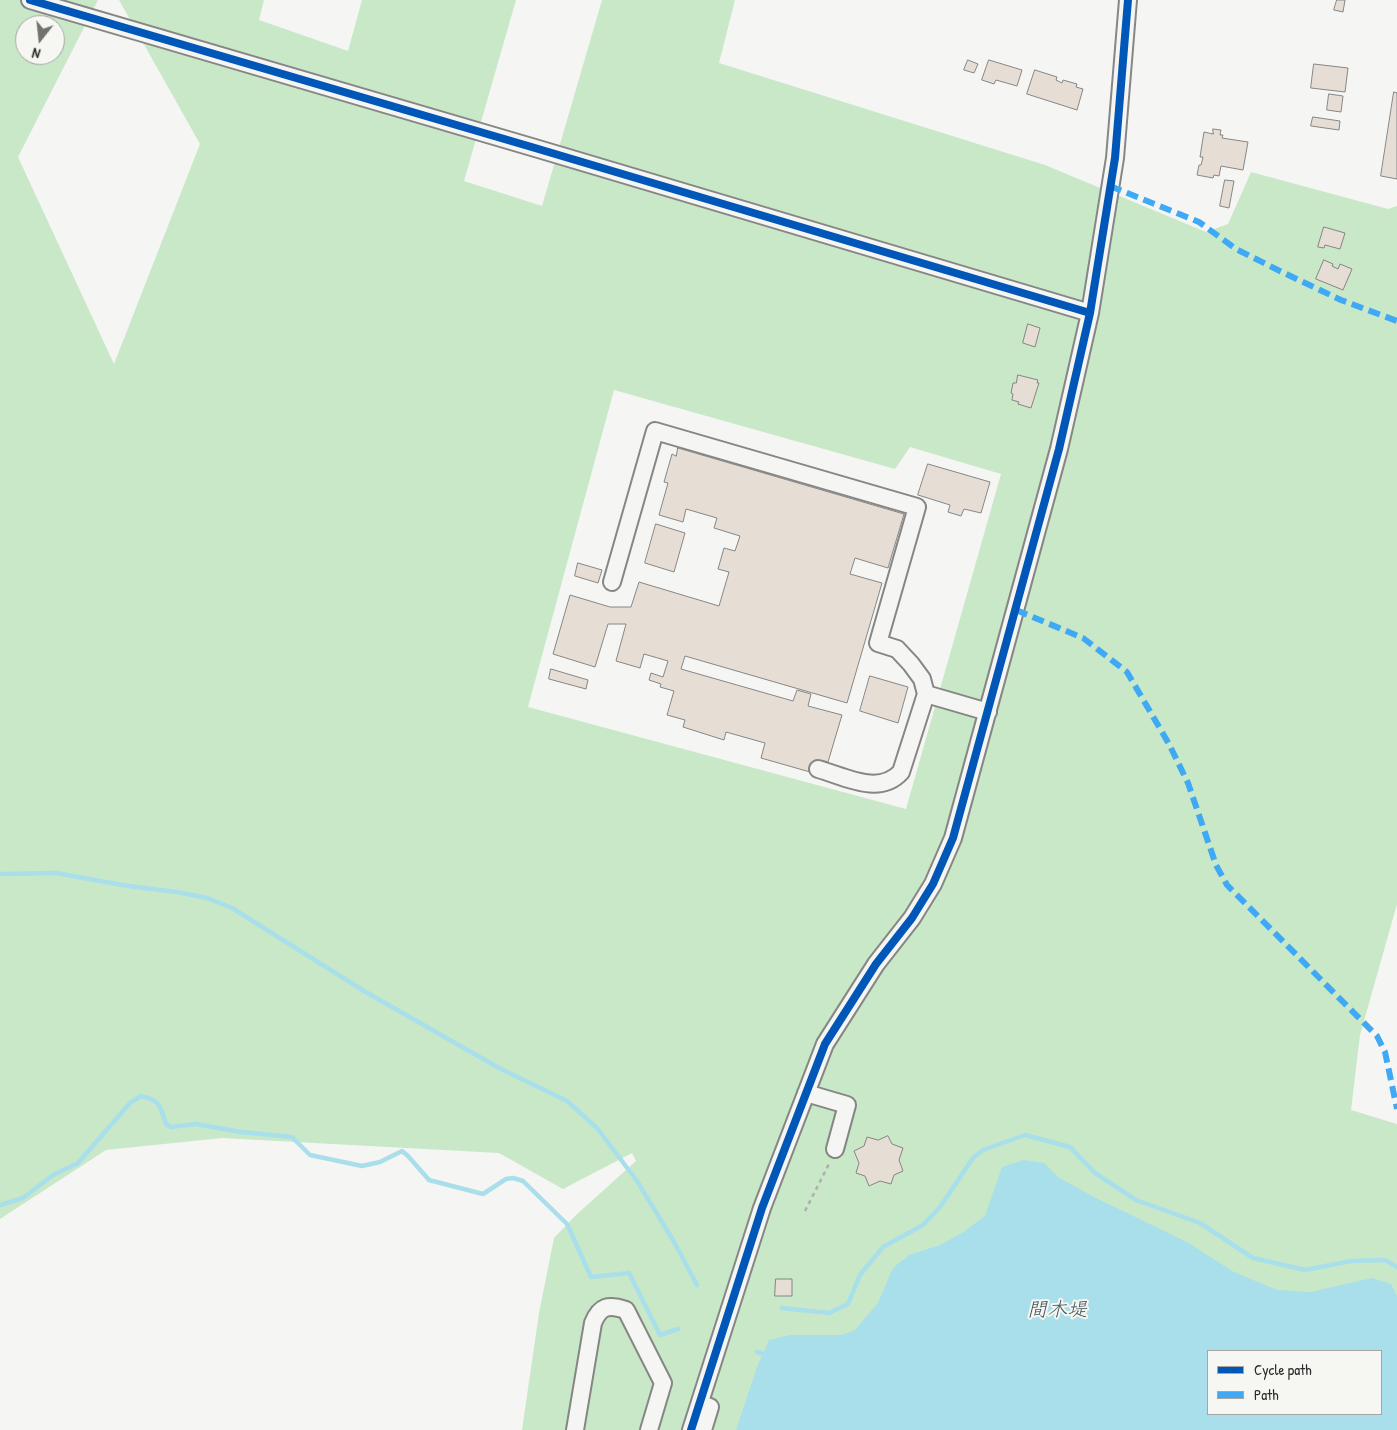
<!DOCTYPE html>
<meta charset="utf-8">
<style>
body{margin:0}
#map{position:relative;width:1397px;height:1430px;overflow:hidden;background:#f5f5f3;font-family:"Patrick Hand",sans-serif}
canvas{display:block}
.legend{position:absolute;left:1207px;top:1350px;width:175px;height:65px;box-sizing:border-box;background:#f6f6f2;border:1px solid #a5a5a2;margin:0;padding:6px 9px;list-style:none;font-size:15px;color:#2b2b2b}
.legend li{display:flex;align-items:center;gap:10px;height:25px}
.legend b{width:25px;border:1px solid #a5a5a2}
.north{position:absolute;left:15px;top:15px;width:50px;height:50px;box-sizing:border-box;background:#f6f6f2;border:1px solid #a5a5a2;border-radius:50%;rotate:196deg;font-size:14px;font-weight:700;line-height:20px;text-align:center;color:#2b2b2b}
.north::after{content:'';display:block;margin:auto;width:18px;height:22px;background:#727271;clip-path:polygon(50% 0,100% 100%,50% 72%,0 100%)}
</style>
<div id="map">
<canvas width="1397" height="1430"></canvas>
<ul class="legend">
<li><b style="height:6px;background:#0057b8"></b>Cycle path</li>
<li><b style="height:6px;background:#3fa9f5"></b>Path</li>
</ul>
<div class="north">N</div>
</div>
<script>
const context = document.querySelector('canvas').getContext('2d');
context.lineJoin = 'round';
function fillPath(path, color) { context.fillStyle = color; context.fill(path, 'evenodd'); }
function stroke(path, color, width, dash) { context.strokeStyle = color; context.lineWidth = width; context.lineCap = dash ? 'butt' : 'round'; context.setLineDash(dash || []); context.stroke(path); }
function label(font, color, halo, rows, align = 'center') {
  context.font = font + ' "Patrick Hand","Klee One",sans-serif'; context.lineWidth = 4; context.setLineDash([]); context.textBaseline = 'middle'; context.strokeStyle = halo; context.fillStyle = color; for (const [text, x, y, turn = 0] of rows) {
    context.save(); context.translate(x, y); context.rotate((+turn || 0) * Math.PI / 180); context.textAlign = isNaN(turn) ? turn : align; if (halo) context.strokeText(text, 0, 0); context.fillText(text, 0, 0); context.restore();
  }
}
const green = new Path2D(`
 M0 0H98L18 157 114 364 200 144 119 0H264L259 20 348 51 362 0H516L464 181 542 206 602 0H735L719 63 1045 165 1206 232 1228 224 1251 172 1388 209 1397 206V904L1360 1035 1351 1110 1397 1124V1430H522L539 1313 554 1238 575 1216 636 1161 632 1153 563 1189 499 1153 222 1138 106 1150 0 1219ZM25 25H55V55H25ZM614 390 895 469 910 447 1001 474 906 809 528 707ZM1208 1351H1381V1414H1208Z`);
const water = new Path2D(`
 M1023 1160 1044 1163 1058 1177 1092 1196 1187 1242 1234 1272 1277 1290 1310 1292 1372 1278 1391 1284 1397 1296V1430H736L757 1367 769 1340 790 1335H842L855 1330 878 1303 893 1268 909 1255 940 1245 962 1233 985 1216 1002 1167ZM1208 1351H1381V1414H1208Z`);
const stream = new Path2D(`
 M0 874 56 873 128 886 177 892 207 898 232 908 364 991 499 1068 567 1101 597 1128 637 1181 673 1240 697 1285
 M0 1205 23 1198 53 1175 78 1163 130 1103 141 1096C161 1100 160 1107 166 1124L171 1127 196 1124 241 1132 292 1137 310 1155 362 1166 380 1162 402 1151 408 1156 429 1180 483 1194 506 1179 513 1178 523 1181 567 1224 591 1277 629 1273 660 1335 678 1329
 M782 1308 829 1313 848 1304 860 1275 883 1247 923 1225 940 1207 973 1158 983 1150 1025 1135 1070 1147 1095 1173 1136 1200 1200 1223 1253 1258 1305 1270 1351 1261 1385 1260 1397 1267
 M757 1352 767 1355`);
const building = new Path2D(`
 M1337 0H1345L1343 12 1334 10Z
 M968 60 978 64 974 73 964 70Z
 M989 60 1022 70 1017 86 996 80 994 84 982 80Z
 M1314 64 1348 68 1345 92 1311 88Z
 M1035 70 1057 77 1056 80 1062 83 1063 80 1077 84 1076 87 1083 89 1077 110 1027 94Z
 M1394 92 1397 93V179L1381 176Z
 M1329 94 1343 96 1341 112 1327 110Z
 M1313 117 1340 121 1339 130 1311 126Z
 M1213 129 1221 130 1220 135H1223L1222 138 1248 142 1243 170 1221 166 1219 176 1214 175 1213 178 1197 175 1199 165H1201L1203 157H1200L1204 132 1213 134Z
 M1225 180 1234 181 1229 208 1220 206Z
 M1324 227 1345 233 1340 249 1325 245 1324 248 1318 247Z
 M1324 260 1333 264 1332 266 1338 269 1340 264 1352 269 1343 290 1316 279Z
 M1028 324 1040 328 1035 347 1023 343Z
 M1018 375 1038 380 1037 383H1039L1031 408 1018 404 1019 402 1012 400 1013 394 1011 393 1013 383H1016Z
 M678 448 904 514 888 568 855 558 850 574 882 583 847 703 685 656 681 669 793 701 797 690 811 694 808 706 842 715 828 762 821 760 817 774 761 758 765 743 726 732 724 740 683 727 685 720 667 715 674 691 660 687 661 684 649 680 651 673 663 677 668 661 644 654 640 668 616 661 626 624H608L595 667 553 654 570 595 610 607H631L639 582 719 606 729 572 718 569 724 548 735 551 740 536 714 528 717 518 686 509 683 522 659 515 668 483 664 482 672 454 676 456Z
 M928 464 990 482 981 513 964 509 961 516 948 512 950 505 918 495Z
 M656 524 685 533 674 572 645 563Z
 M578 563 602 570 598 583 575 576Z
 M551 669 588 680 586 689 549 679Z
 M870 676 908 687 898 723 860 711Z
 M888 1136 892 1144 903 1148 899 1160 903 1171 894 1175 891 1184 880 1181 869 1186 865 1176 856 1173 859 1163 854 1151 864 1146 867 1137 878 1140Z
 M776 1279H792V1296H775Z`);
const path = new Path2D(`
 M805 1211 830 1162`);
const minor = new Path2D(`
 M30 0 535 148 1090 313
 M612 582 655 431 917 507 878 643 897 649 911 664 922 679 926 694
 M818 769C846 777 879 796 901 772L926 694 988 712
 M806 1093 847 1105 835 1149
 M575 1430 593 1323C600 1306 608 1304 626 1310L663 1383 649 1430
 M691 1430 762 1208 825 1044 876 964 912 918 933 884 953 838 1059 449 1090 313 1115 158 1128 0
 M703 1430 710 1407 704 1405`);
const quiet = new Path2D(`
 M1110 186 1199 222 1236 249 1282 272 1341 300 1397 321
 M1016 610 1083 638 1127 672 1169 744 1188 783 1216 865 1227 885 1377 1036 1385 1052 1397 1109`);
const cycleway = new Path2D(`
 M30 0 535 148 1090 313
 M691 1430 762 1208 825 1044 876 964 912 918 933 884 953 838 1059 449 1090 313 1115 158 1128 0`);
const waterNames = [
 ["間木堤",1057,1311]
];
fillPath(green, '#c8e8c8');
fillPath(water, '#a9dfea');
stroke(stream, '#a9dfea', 4.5);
fillPath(building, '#e6ddd5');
stroke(building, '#868685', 1);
stroke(minor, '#868685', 20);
stroke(path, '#b0b0af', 2.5, [4, 4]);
stroke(minor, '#f5f5f3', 16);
stroke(quiet, '#3fa9f5', 6, [12, 6]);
stroke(cycleway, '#0057b8', 8);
label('italic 20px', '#42565a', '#f6f6f2', waterNames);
</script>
